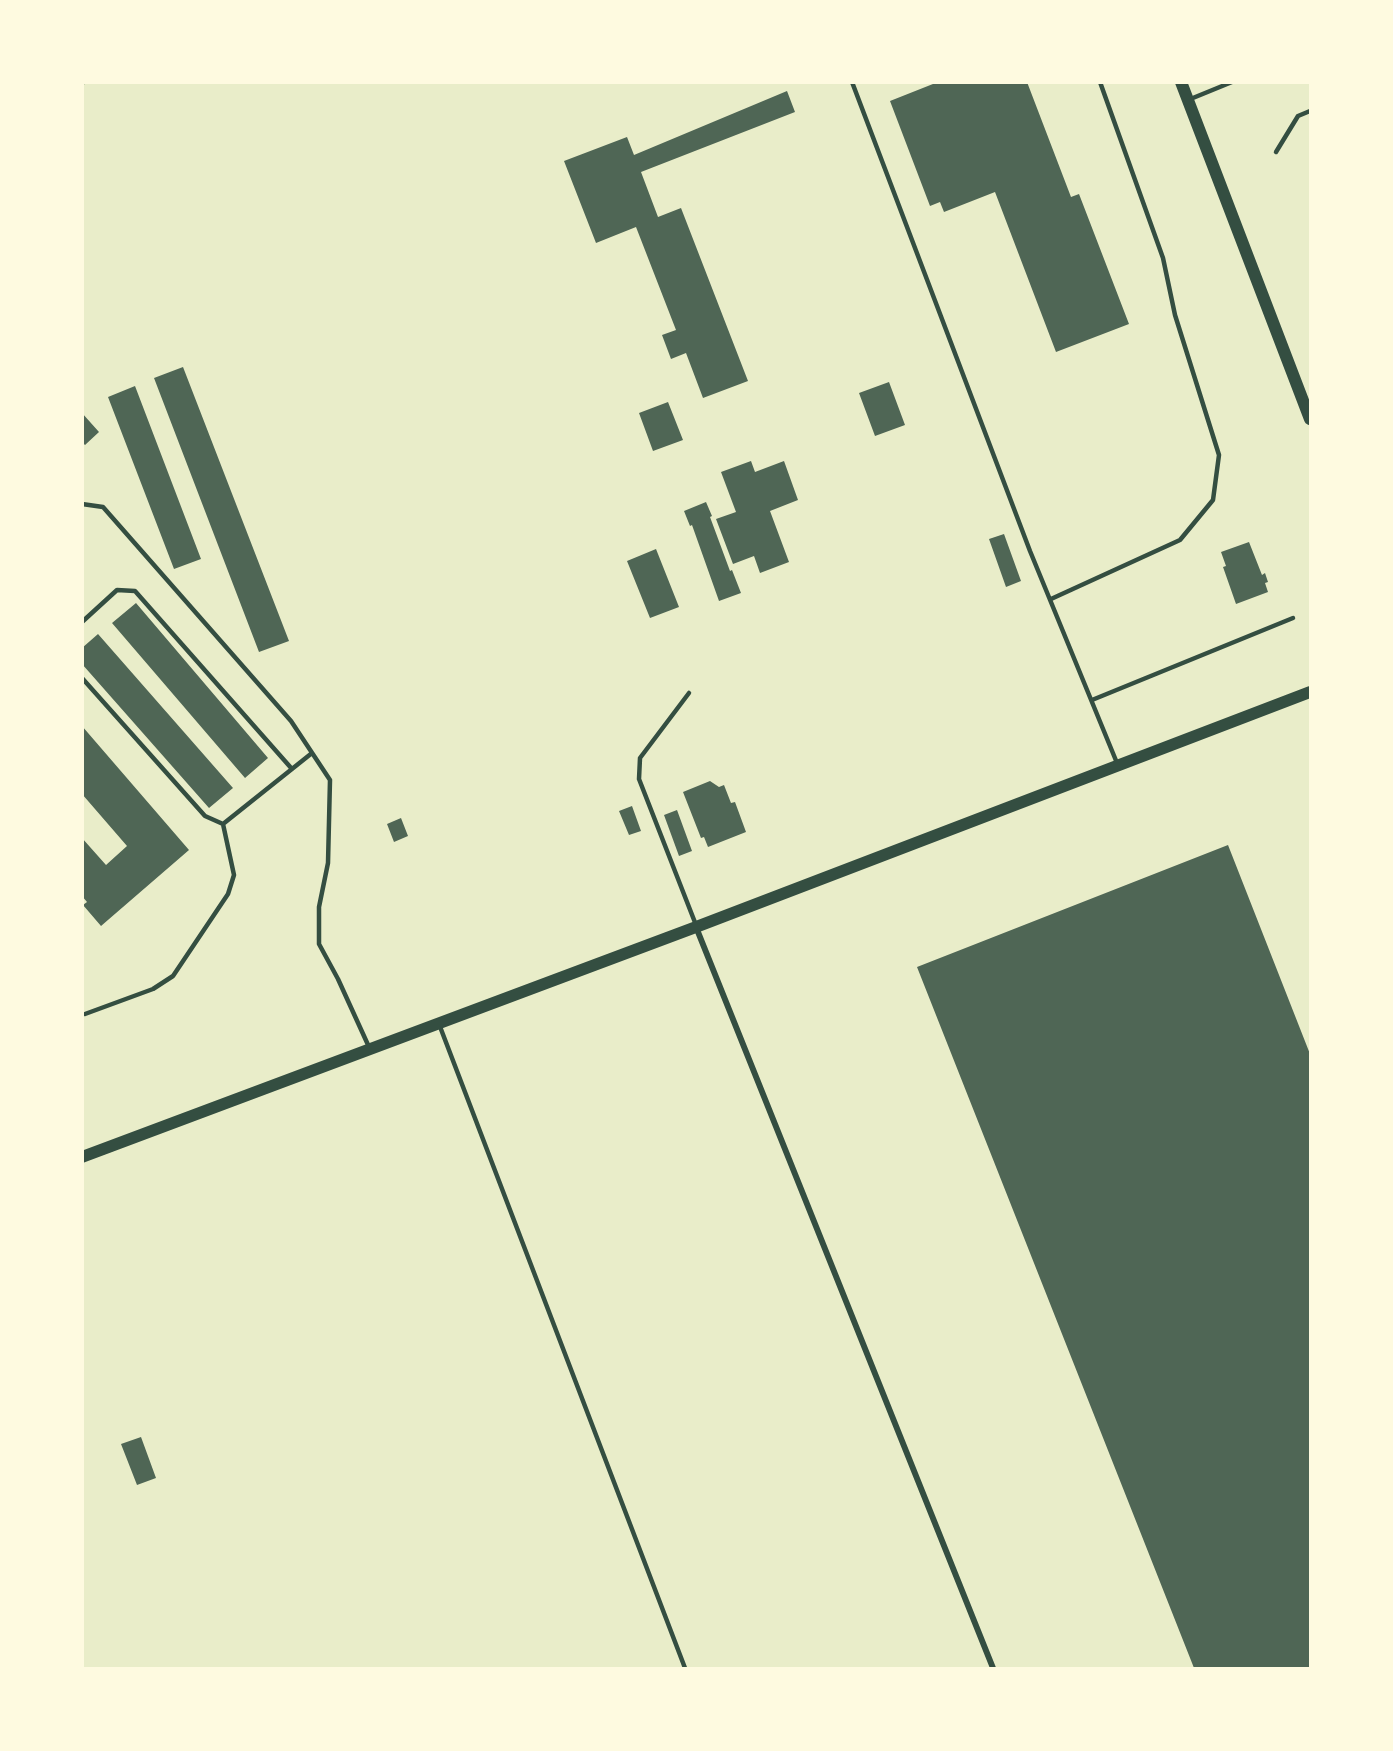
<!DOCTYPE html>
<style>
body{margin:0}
#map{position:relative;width:1393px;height:1751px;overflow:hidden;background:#e9edc9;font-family:"Asap Condensed",sans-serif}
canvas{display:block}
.frame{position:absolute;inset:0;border:84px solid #fefae0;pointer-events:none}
</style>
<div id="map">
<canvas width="1393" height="1751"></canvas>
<div class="frame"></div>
</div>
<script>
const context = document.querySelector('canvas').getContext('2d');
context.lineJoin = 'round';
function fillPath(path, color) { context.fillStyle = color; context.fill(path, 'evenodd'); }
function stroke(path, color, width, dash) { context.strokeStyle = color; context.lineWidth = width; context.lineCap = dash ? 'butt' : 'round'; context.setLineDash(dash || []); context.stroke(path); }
const building = new Path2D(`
 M938 82H1027L1071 197 1079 194 1129 324 1056 352 995 192 944 212 940 202 930 206 890 101Z
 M787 91 795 112 641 172 658 217 681 208 748 381 703 398 686 353 671 359 662 335 676 330 636 227 596 243 564 161 627 137 634 155Z
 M183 367 289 641 259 652 154 378Z
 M889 382 905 425 875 436 859 393Z
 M135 386 201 559 174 569 108 397Z
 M668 402 683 440 653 451 639 413Z
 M82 413 99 432 85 445 82 442Z
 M751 461 755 472 784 461 798 500 770 511 789 562 760 573 754 556 733 564 716 519 736 512 721 472Z
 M706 502 712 516 710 517 730 571 732 570 741 593 719 601 692 525 690 526 684 511Z
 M1004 534 1021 581 1006 587 989 539Z
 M1249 542 1262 575 1265 573 1268 582 1265 583 1268 592 1236 604 1223 567 1226 566 1221 552Z
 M656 549 679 607 650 618 627 561Z
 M136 603 268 758 245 778 112 623Z
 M98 634 233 788 209 808 82 664V648Z
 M82 726 189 850 101 926 83 905 87 902 82 896V838L106 865 127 846 82 794Z
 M710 781 719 787 724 785 731 803 735 802 746 832 708 847 704 837 701 838 683 792Z
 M632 806 641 831 629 835 619 811Z
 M677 810 692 851 679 856 664 815Z
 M401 818 408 836 394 842 387 824Z
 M1228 845 1310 1054V1668H1194L917 967Z
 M141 1437 156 1478 137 1485 121 1444Z`);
const service = new Path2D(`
 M852 82 1030 551 1117 763
 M1188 100 1232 82
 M1276 152 1298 116 1310 111
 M82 504 103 507 291 721 330 780 328 863 319 907V944L338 979 369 1047
 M1051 599 1180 540 1213 500 1219 455 1175 315 1163 258 1100 82
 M82 622 117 590 135 591 292 769
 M82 678 205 816 223 824
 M689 693 640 758 639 779 696 925
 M1092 700 1293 618
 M85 1014 153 989 173 976 228 894 234 875 223 824 312 753
 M439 1024 685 1668`);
const minor = new Path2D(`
 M696 927 993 1668`);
const secondary = new Path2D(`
 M1181 82 1310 419
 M82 1157 696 927 1310 692`);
const rail = new Path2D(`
 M82 83 84 82`);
fillPath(building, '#4f6655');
stroke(service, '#344e41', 4.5);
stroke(minor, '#344e41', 6);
stroke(secondary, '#344e41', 12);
stroke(rail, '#7c8e77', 4.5);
</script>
